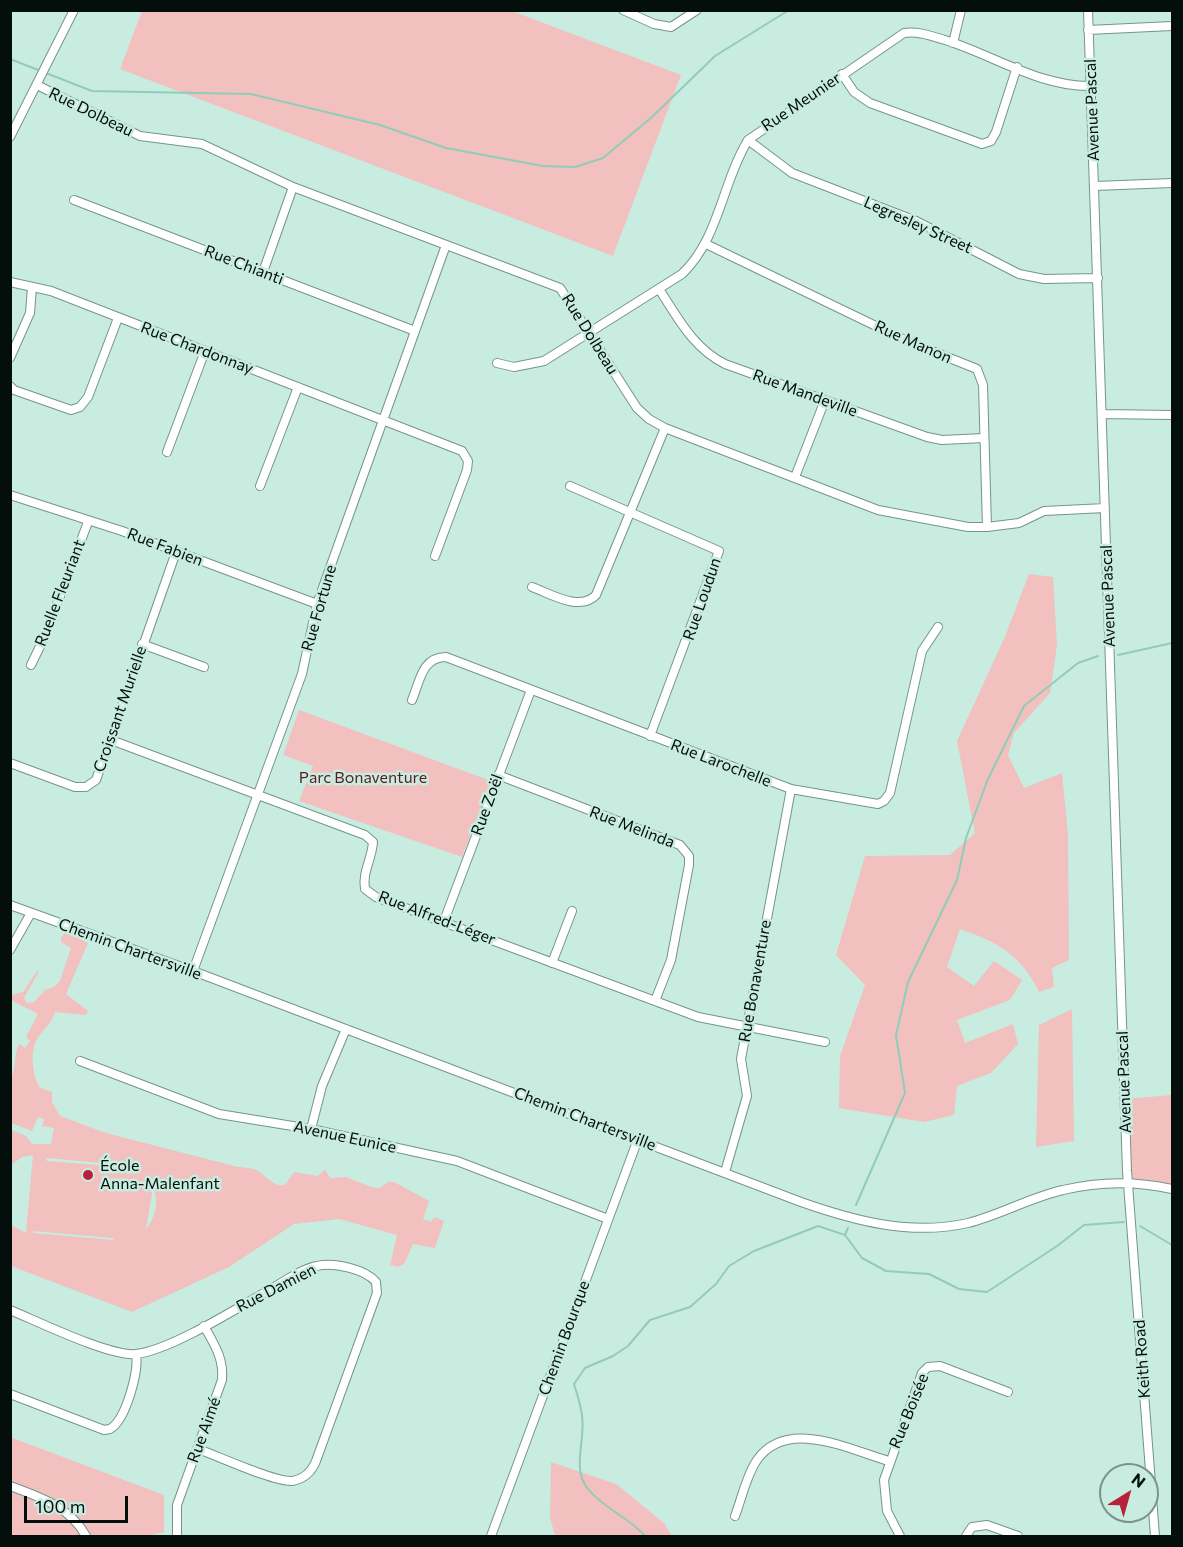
<!DOCTYPE html>
<meta charset="utf-8">
<style>
body{margin:0}
#map{position:relative;width:1183px;height:1547px;overflow:hidden;background:#c9ece0;font-family:Commissioner,sans-serif}
canvas{display:block}
.frame{position:absolute;inset:0;border:12px solid #040e0b;pointer-events:none}
.north{position:absolute;left:1099px;top:1463px;width:60px;height:60px;box-sizing:border-box;background:#c9ece0;border:2px solid #7a938b;border-radius:50%;rotate:37deg;font-size:16px;font-weight:700;line-height:24px;text-align:center;color:#040e0b}
.north::after{content:'';display:block;margin:auto;width:21px;height:27px;background:#b52239;clip-path:polygon(50% 0,100% 100%,50% 72%,0 100%)}
.scale{position:absolute;left:24px;top:1496px;width:104px;height:27px;box-sizing:border-box;border:3px solid #040e0b;border-top:0;padding-left:8px;font-size:18px;line-height:21px;white-space:nowrap;color:#040e0b;-webkit-text-stroke:4px #c9ece0;paint-order:stroke}
</style>
<div id="map">
<canvas width="1183" height="1547"></canvas>
<div class="frame"></div>
<div class="north">N</div>
<div class="scale">100 m</div>
</div>
<script>
const context = document.querySelector('canvas').getContext('2d');
context.lineJoin = 'round';
function fillPath(path, color) { context.fillStyle = color; context.fill(path, 'evenodd'); }
function stroke(path, color, width, dash) { context.strokeStyle = color; context.lineWidth = width; context.lineCap = dash ? 'butt' : 'round'; context.setLineDash(dash || []); context.stroke(path); }
function label(font, color, halo, rows, align = 'center') {
  context.font = font + ' Commissioner,sans-serif'; context.lineWidth = 5; context.setLineDash([]); context.textBaseline = 'middle'; context.strokeStyle = halo; context.fillStyle = color; for (const [text, x, y, turn = 0] of rows) {
    context.save(); context.translate(x, y); context.rotate((+turn || 0) * Math.PI / 180); context.textAlign = isNaN(turn) ? turn : align; if (halo) context.strokeText(text, 0, 0); context.fillText(text, 0, 0); context.restore();
  }
}
const green = new Path2D(`
 M512 11 681 75 613 256 120 69 142 11Z
 M1029 574 1053 577 1057 645 1050 693 1014 733 1008 755 1024 788 1062 773 1068 834 1069 960 1052 968 1054 987 1039 992C1021 955 998 942 960 929L947 967 974 986 994 961 1022 980 1010 1000 957 1020 965 1043 1013 1024 1018 1044 991 1073 957 1086 954 1115 924 1122 839 1108 840 1056 865 985 836 955 865 856 950 855 975 833 957 741 1004 639Z
 M299 710 491 781 462 857 299 801 313 766 283 755Z
 M65 932 88 943 66 994 88 1011 86 1015 55 1012C49 1027 48 1024 39 1036 29 1048 32 1075 40 1088L52 1092V1102L60 1116 106 1133 238 1167C265 1168 258 1175 278 1185H285L294 1172 318 1176 325 1169 330 1178 346 1177 371 1187 380 1188 388 1182H394L429 1201 423 1219 431 1222 434 1217 444 1221 435 1248 413 1244 404 1264 398 1267 390 1265 397 1235 339 1219 294 1224 229 1267 132 1312 11 1266V1225L26 1233 33 1155 22 1157 11 1165V1130L26 1136 32 1144H51L54 1128 42 1126 44 1119 38 1117 32 1131 11 1123V1077C17 1068 13 1055 19 1044L25 1048 30 1041 26 1037 38 1014 11 1000V995L23 992 37 971H39L24 998 27 1003 34 1002 45 990 54 987 60 981 71 948 61 942V938ZM46 1158 123 1165V1167L47 1161ZM148 1179C160 1193 158 1215 146 1229L152 1194ZM33 1231 113 1238V1240L33 1233Z
 M1072 1009 1074 1141 1036 1147 1039 1025Z
 M1172 1095V1189L1128 1182 1124 1099Z
 M10 1437 164 1495V1532L149 1536H11Z
 M551 1462 616 1484 664 1523 672 1536H555L550 1517Z`);
const stream = new Path2D(`
 M10 59 92 91 251 94 380 125 446 148 543 166 575 167 603 158 652 117 715 56 789 10
 M1118 655 1172 643
 M856 1205 905 1093 896 1035 908 982 957 880 966 838 988 779 1024 706 1078 663 1098 656
 M1140 1226 1172 1245
 M845 1235 848 1228
 M645 1536C629 1517 604 1509 588 1489 571 1469 586 1439 582 1416 581 1405 577 1394 574 1384L585 1368 613 1356 628 1346 650 1320 690 1307 716 1284 729 1266 754 1251 818 1226 845 1235 862 1258 886 1271 929 1274 959 1289 987 1292 1057 1246 1084 1225 1124 1222`);
const minor = new Path2D(`
 M623 10 654 24 671 27 697 10
 M1088 10 1127 1171 1155 1536
 M1088 30 1172 26
 M953 43 961 10
 M842 74 854 92 870 103 982 144 991 141 996 132 1017 67
 M37 85 140 136 202 144 293 187 560 288 637 408 649 419 665 428 878 510 968 527H987L1019 523 1044 511 1105 508
 M10 137 74 10
 M748 140 792 173 916 221 1019 274 1044 279 1098 278
 M1095 186 1172 183
 M74 200 415 331
 M706 244 907 341 977 369 983 385 987 527
 M263 272 293 187
 M10 282 51 291 462 451 468 461 467 470 435 556
 M659 289C678 318 693 348 725 364L927 437 942 440 984 438
 M10 358 30 313 32 287
 M497 363 514 367 544 361 682 274C719 239 722 183 748 140L904 33C919 31 931 36 945 40 993 55 1040 87 1091 86
 M10 386 14 390 71 410 80 407 88 397 118 318
 M1102 414 1172 415
 M167 452 205 351
 M795 477 825 400
 M260 486 298 387
 M570 486 719 551 650 736
 M10 495 122 531 317 604
 M532 587C551 594 580 612 596 595L665 428
 M142 644 204 667
 M31 665 44 638 88 522
 M412 700C420 681 422 657 446 657L791 789 878 804 884 801 890 793 922 651 938 627
 M111 740 365 835 373 842C372 859 362 872 365 889L376 897 698 1017 825 1042
 M10 763 75 787H86L96 780 176 552
 M498 775 680 845 689 856V865L671 960 655 1001
 M10 905 193 971 801 1202C855 1221 911 1236 968 1223 1000 1215 1031 1197 1063 1190 1100 1181 1136 1181 1172 1189
 M444 921 531 690
 M10 950 31 913
 M552 963 572 911
 M193 971 302 674 317 604 446 245
 M80 1061 219 1114 311 1129 457 1161 608 1219
 M311 1129 322 1086 346 1029
 M725 1172 747 1096 741 1059 791 789
 M10 1310C37 1321 110 1357 136 1354 172 1350 242 1305 276 1286 288 1279 302 1269 317 1266 334 1262 365 1269 376 1282L377 1293 316 1461C312 1471 304 1479 292 1481 274 1482 218 1456 198 1449
 M10 1394 104 1430 110 1429C126 1420 139 1371 136 1354
 M10 1486C40 1497 70 1507 86 1536
 M735 1516C742 1498 746 1476 757 1460 787 1417 850 1450 889 1461
 M177 1536V1505L222 1380C224 1358 214 1344 204 1326
 M491 1536 638 1139
 M900 1536 887 1511 884 1480 922 1373 928 1367 940 1366 1008 1392
 M966 1536 972 1527 987 1525 1018 1536`);
const markers = [
 [88,1175,6,"#b52239"]
];
const streetNames = [
 ["Rue Meunier",801,102,-34],
 ["Avenue Pascal",1092,110,-92],
 ["Rue Dolbeau",91,112,26],
 ["Legresley Street",918,225,24],
 ["Rue Chianti",244,265,21],
 ["Rue Dolbeau",590,334,58],
 ["Rue Manon",913,342,24],
 ["Rue Chardonnay",197,348,21],
 ["Rue Mandeville",805,393,20],
 ["Rue Fabien",165,547,21],
 ["Ruelle Fleuriant",60,593,-69],
 ["Avenue Pascal",1108,596,-92],
 ["Rue Loudun",702,599,-71],
 ["Rue Fortune",319,608,-74],
 ["Croissant Murielle",120,709,-71],
 ["Rue Larochelle",721,763,21],
 ["Rue Zoël",487,805,-70],
 ["Rue Melinda",632,827,21],
 ["Rue Alfred-Léger",437,918,21],
 ["Chemin Chartersville",130,949,20],
 ["Rue Bonaventure",755,981,-80],
 ["Avenue Pascal",1124,1082,-92],
 ["Chemin Chartersville",585,1119,21],
 ["Avenue Eunice",345,1137,12],
 ["Rue Damien",276,1288,-27],
 ["Chemin Bourque",564,1338,-70],
 ["Keith Road",1142,1359,-94],
 ["Rue Boisée",909,1411,-68],
 ["Rue Aimé",204,1430,-70]
];
const parkNames = [
 ["Parc Bonaventure",363,778]
];
const poiNames = [
 ["École",100,1166],
 ["Anna-Malenfant",100,1184]
];
fillPath(green, '#f1c0bf');
stroke(stream, '#92ccb9', 2);
stroke(minor, '#75958a', 10);
stroke(minor, '#fff', 8);
for (const [x, y, r, color] of markers) { const dot = new Path2D(); dot.arc(x, y, r, 0, 2 * Math.PI); context.fillStyle = color; context.fill(dot); stroke(dot, '#c9ece0', 2); }
label('16px', '#040e0b', '#c9ece0', streetNames);
label('16px', '#5d1b21', '#c9ece0', parkNames);
label('16px', '#040e0b', '#c9ece0', poiNames, 'left');
</script>
